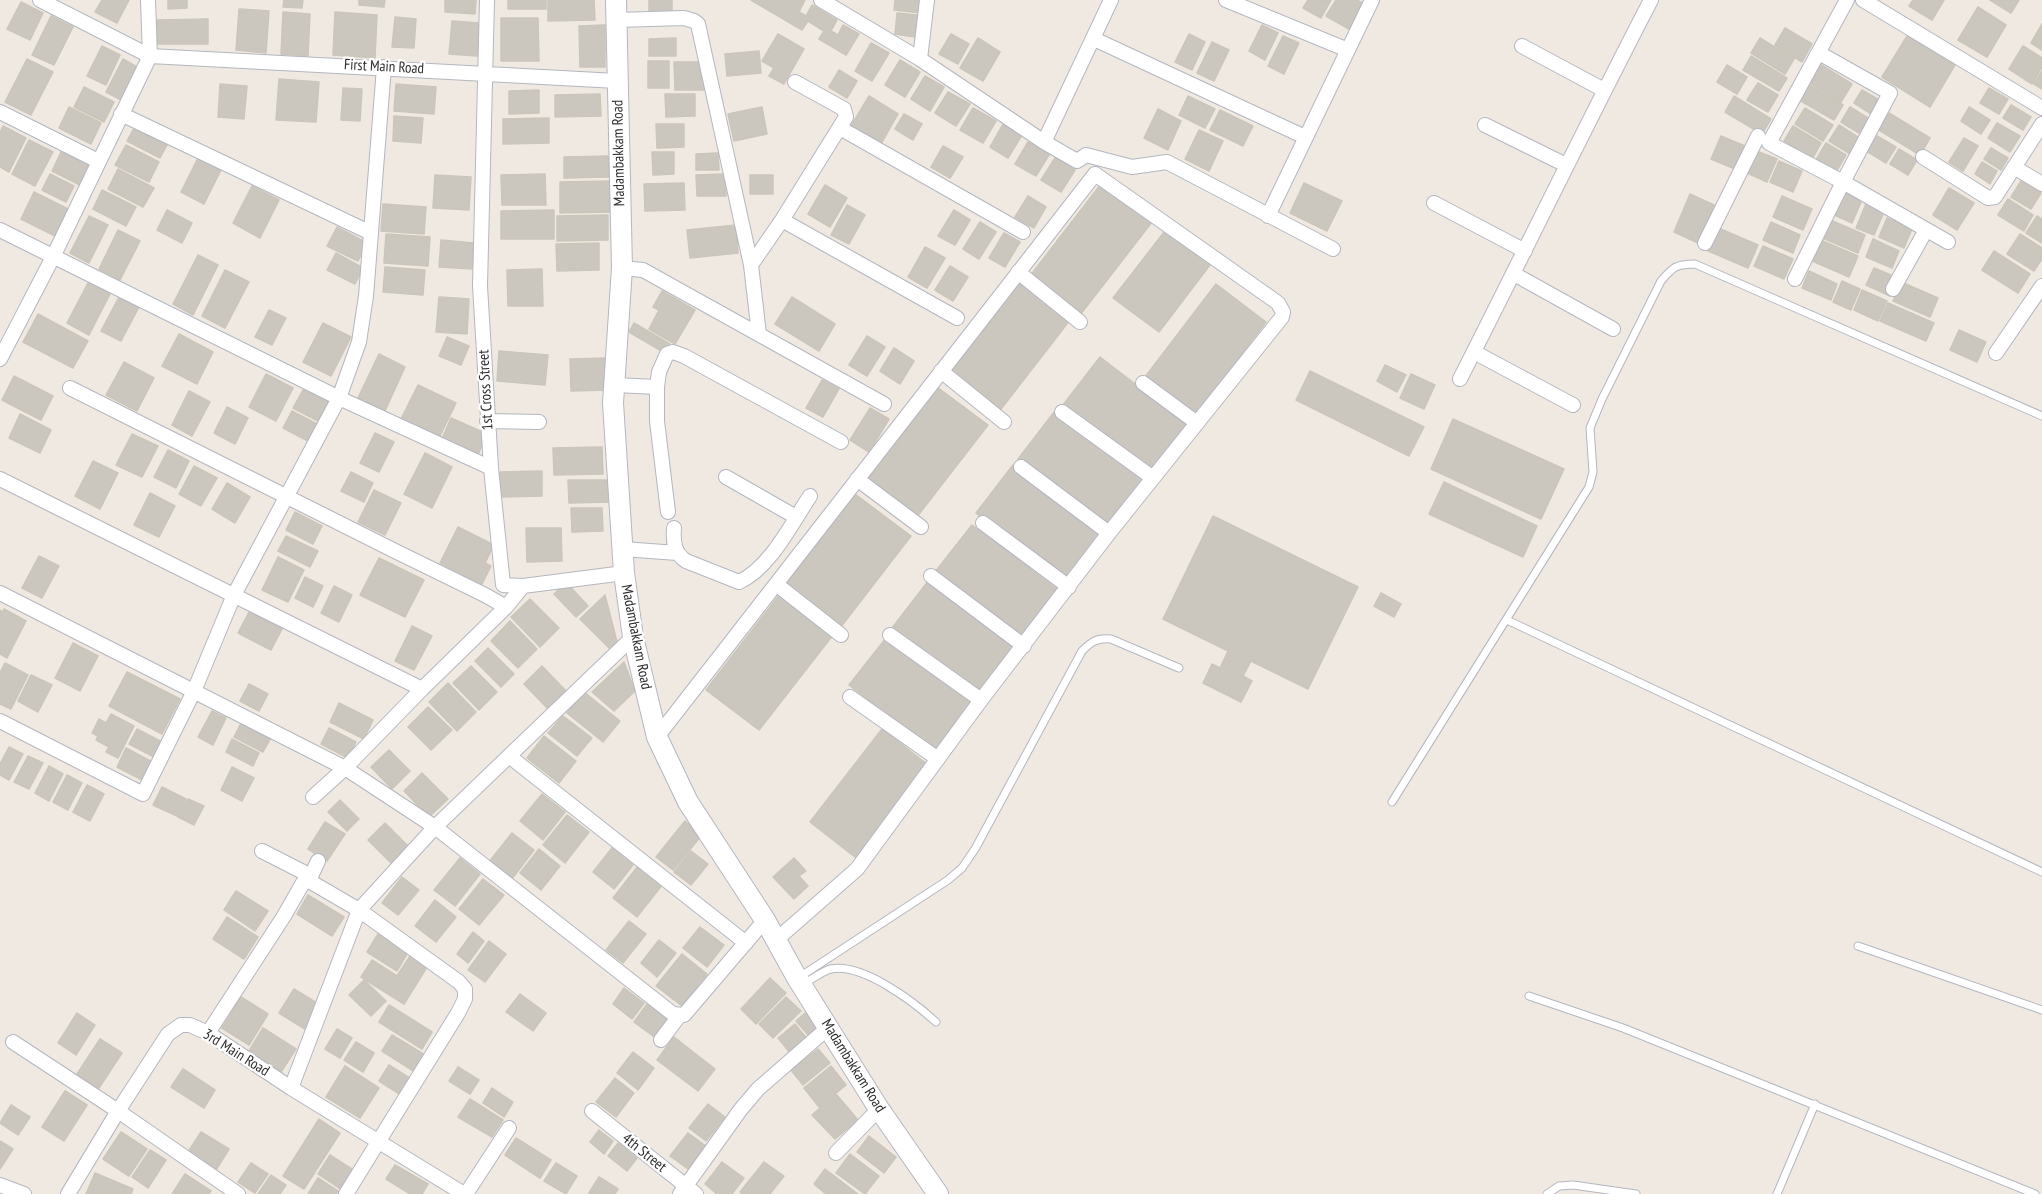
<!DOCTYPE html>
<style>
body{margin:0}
canvas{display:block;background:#efe9e1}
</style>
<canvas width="2042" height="1194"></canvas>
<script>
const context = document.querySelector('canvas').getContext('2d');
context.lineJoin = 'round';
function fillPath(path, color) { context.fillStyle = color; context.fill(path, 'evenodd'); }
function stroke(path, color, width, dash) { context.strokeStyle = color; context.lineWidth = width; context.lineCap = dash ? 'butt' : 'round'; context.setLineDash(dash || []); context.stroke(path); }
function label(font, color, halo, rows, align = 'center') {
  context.font = font + ' "PT Sans Narrow",sans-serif'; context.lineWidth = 4.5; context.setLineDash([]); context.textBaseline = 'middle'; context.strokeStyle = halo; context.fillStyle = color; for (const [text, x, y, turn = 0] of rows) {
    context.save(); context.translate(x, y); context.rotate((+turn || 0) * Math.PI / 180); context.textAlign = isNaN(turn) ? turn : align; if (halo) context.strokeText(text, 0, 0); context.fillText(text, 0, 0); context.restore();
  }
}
const building = new Path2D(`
 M102 0H129L117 23 95 12Z
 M168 0H187V8L168 9Z
 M284 0H303L302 8 283 7Z
 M359 0H385L384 7 359 5Z
 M445 0H476L475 14 445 12Z
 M508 0H546V9H508Z
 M548 0H594L595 20 548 21Z
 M649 0H672V12H649Z
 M751 0H805L799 12 806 16 812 5 837 20 831 31 838 35 843 25 859 34 846 55 819 39 824 31 808 21 802 30Z
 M895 0H923L921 13 894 10Z
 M1308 0H1331L1321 18 1303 8Z
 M1336 0H1357L1364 4 1349 29 1326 16Z
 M1913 0H1944L1932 20 1909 6Z
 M1990 0H2019L2011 13Z
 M21 2 43 13 30 40 7 29Z
 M1978 7 2006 25 1987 57 1958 40Z
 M239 9 269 11 266 53 236 50Z
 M283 12 310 14 308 56 281 54Z
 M335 12 377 15 375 58 333 55Z
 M897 13 917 15 915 37 895 34Z
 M51 16 73 27 54 65 32 55Z
 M395 17 416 19 414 48 392 47Z
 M501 18H538L539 61H501Z
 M208 19V44H157V20Z
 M452 21 479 23 477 56 449 54Z
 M2042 24V50L2031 43Z
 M605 25V67H580L579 26Z
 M1262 25 1278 33 1265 60 1249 51Z
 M1785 28 1812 44 1802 62 1775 45Z
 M778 34 804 49 784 84 769 76 774 68 762 61Z
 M951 34 969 44 958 64 939 54Z
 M1189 34 1205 42 1192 70 1175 62Z
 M1283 36 1299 43 1284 74 1268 66Z
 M1907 36 1955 65 1930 107 1882 77Z
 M676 38V56H649V39Z
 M978 38 1000 52 983 81 960 68Z
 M1760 38 1794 59 1785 74 1751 53Z
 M1212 42 1229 50 1214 81 1197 73Z
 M871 43 889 53 872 81 855 71Z
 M102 46 120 55 106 85 87 76Z
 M2023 46 2042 58V67L2032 84 2009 69Z
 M759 51 761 73 727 76 725 54Z
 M1751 56 1787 78 1779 91 1743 70Z
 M27 59 53 72 31 115 5 102Z
 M123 59 137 67 121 100 106 92Z
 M900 60 920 72 905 97 885 85Z
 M648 61H669V88H648Z
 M674 62H703L704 90H675Z
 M1818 63 1852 84 1841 102 1807 81Z
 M1727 65 1747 77 1737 94 1717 82Z
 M839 70 857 81 847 98 829 87Z
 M2042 71V89L2034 84Z
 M925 76 944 87 930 111 911 99Z
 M279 79 319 82 316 122 276 120Z
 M1758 83 1778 95 1768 112 1747 100Z
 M220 84 247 86 244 119 218 117Z
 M396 84 436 87 434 114 394 111Z
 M1808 84 1843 105 1834 120 1799 100Z
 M84 87 114 102 104 122 74 107Z
 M343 88 362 89 360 121 341 120Z
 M1989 88 2008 99 1999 114 1980 103Z
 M539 90V113L509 114V91Z
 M1862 90 1881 101 1873 115 1854 103Z
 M948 92 970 104 956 126 935 113Z
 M600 94 601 116 555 117V95Z
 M665 94H695V116L666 117Z
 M869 96 898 114 881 144 851 126Z
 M1188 96 1215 109 1205 128 1179 115Z
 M1734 96 1771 119 1762 134 1725 112Z
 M2011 105 2031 117 2023 130 2003 118Z
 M69 107 101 123 91 144 59 128Z
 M762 107 767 134 734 141 728 114Z
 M1850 107 1868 118 1859 133 1841 122Z
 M1969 107 1990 120 1981 134 1961 121Z
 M973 108 996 121 983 143 960 130Z
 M1805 108 1833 125 1823 141 1795 124Z
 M1158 109 1181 121 1168 150 1144 138Z
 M1220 110 1253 126 1243 146 1210 130Z
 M1889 113 1930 138 1920 155 1879 130Z
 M904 114 922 124 913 140 895 129Z
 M394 116 423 118 421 143 393 141Z
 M549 118V143L503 144V119Z
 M1997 123 2020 136 2010 152 1988 138Z
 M656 124H684V147L657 148Z
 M1003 124 1022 135 1008 158 990 147Z
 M1839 125 1861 139 1852 155 1829 141Z
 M3 126 26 138 9 172 0 167V133Z
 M1793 126 1821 143 1813 158 1784 141Z
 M134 128 167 145 160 158 127 141Z
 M1199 130 1223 141 1209 171 1185 159Z
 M1721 136 1745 146 1735 169 1711 159Z
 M1877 136 1896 147 1886 163 1868 152Z
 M1964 138 1978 146 1963 171 1949 162Z
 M29 140 53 152 35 186 12 174Z
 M1028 142 1049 155 1036 176 1015 164Z
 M1826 143 1846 155 1836 172 1816 160Z
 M126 145 159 162 149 182 115 165Z
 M943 146 963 157 950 178 931 167Z
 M1991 148 2008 158 2001 170 1984 159Z
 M1899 149 1917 160 1908 175 1890 164Z
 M62 150 93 165 82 186 52 171Z
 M1754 150 1777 159 1767 182 1745 172Z
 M652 152H674V174L653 175Z
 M718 153 719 170H696V154Z
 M608 156 609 177 564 178V157Z
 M198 158 221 170 204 204 181 192Z
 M1055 158 1075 170 1061 192 1041 180Z
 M1779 161 1802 171 1793 192 1770 182Z
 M1982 162 1997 171 1990 184 1975 174Z
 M118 169 154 188 143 207 108 189Z
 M50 174 74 186 66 202 42 190Z
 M545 174 546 205H502L501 175Z
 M725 174 726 196H697L696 175Z
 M435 175 471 177 469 210 433 208Z
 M750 175H773V194H750Z
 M613 181 614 212 560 213V182Z
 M2021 181 2041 193 2031 209 2011 197Z
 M684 183 685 210 645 211 644 184Z
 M1304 183 1342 201 1327 231 1290 213Z
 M1101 184 1152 222 1080 315 1030 276Z
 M825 185 847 198 830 227 808 214Z
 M252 186 279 200 260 238 233 223Z
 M1949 188 1974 203 1957 230 1933 215Z
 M102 190 136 207 126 226 93 209Z
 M34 192 68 209 55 236 21 219Z
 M1842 192 1862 200 1852 223 1832 214Z
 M1690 194 1714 205 1698 243 1674 232Z
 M1028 196 1046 207 1034 228 1015 217Z
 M1782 196 1812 209 1803 230 1773 217Z
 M2008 199 2033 215 2024 231 1998 215Z
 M383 204 426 207 424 234 381 231Z
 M1866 204 1884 212 1874 235 1856 228Z
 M847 205 865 215 849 244 831 235Z
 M167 210 192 223 182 243 157 230Z
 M554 210V239H501V211Z
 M954 210 970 220 955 245 938 236Z
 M608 215V240L557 241V216Z
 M89 216 108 225 89 263 70 253Z
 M2037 216 2042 219V243L2026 233Z
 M1887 218 1912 229 1904 248 1879 237Z
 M1828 219 1865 235 1858 253 1820 237Z
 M980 222 996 232 979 259 963 249Z
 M1771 222 1800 235 1793 253 1763 240Z
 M736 225 738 253 690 258 687 230Z
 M337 227 367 243 358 261 327 246Z
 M1168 227 1213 261 1159 332 1113 298Z
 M1716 227 1758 245 1748 268 1706 250Z
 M118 230 140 241 120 280 99 269Z
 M1004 233 1020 242 1005 267 989 258Z
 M386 234 430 237 428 266 384 263Z
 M2020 234 2042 248V259L2034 271 2007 254Z
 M1818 239 1858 256 1849 277 1810 260Z
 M1873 239 1899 251 1892 268 1866 257Z
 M441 240 474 243 472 269 439 267Z
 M599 243V270L557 271 556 244Z
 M1763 246 1793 259 1784 279 1754 266Z
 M925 247 945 258 927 288 908 277Z
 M1994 251 2030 274 2018 293 1982 270Z
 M336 253 363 268 355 284 327 270Z
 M198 255 218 265 193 315 173 304Z
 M950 266 968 277 953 301 935 290Z
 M385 267 425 270 423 295 383 292Z
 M1874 268 1898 278 1890 296 1866 285Z
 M542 269 543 306H508L507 270Z
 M225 270 249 282 225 328 202 316Z
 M1809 271 1837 284 1831 300 1802 288Z
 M1842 281 1860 289 1851 310 1833 302Z
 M1019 282 1070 320 998 413 948 375Z
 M1901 282 1938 298 1930 317 1893 301Z
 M88 283 110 294 89 335 67 323Z
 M1216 284 1266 322 1195 415 1145 377Z
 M1862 290 1887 301 1878 321 1854 310Z
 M662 291 695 310 675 344 649 329 659 310 653 307Z
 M119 297 139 307 121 341 101 331Z
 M439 297 469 299 467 334 436 332Z
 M792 297 835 324 819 351 775 324Z
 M1888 303 1934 323 1926 341 1880 321Z
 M269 310 286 318 272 345 255 337Z
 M38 314 88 341 73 368 23 342Z
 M323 323 351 337 331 376 303 362Z
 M634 323 670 344 665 353 629 332Z
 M1959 330 1986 342 1977 362 1950 350Z
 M179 334 213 352 197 384 162 366Z
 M867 336 885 347 867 376 849 365Z
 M447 337 469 346 461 365 439 356Z
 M894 348 914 361 900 384 880 371Z
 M499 351 548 355 545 385 497 381Z
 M379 354 405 367 384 413 357 400Z
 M1100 357 1190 426 1153 474 1063 405Z
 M609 358 610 390 571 391 570 359Z
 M124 362 154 378 137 411 106 395Z
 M1385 365 1406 375 1397 392 1377 381Z
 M1310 371 1424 427 1409 456 1296 400Z
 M266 374 293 388 276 421 249 407Z
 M1411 374 1435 385 1424 409 1400 398Z
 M14 376 53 396 41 420 2 400Z
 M822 380 839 389 823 417 806 408Z
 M418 385 456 403 439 438 401 419Z
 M937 387 988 425 916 518 866 480Z
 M303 390 328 402 318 421 293 408Z
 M189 391 210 402 192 436 172 425Z
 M227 407 248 418 235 444 214 433Z
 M870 408 889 419 869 452 850 440Z
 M292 411 317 424 308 441 283 428Z
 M1055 411 1145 480 1108 527 1018 459Z
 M20 414 51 430 40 453 9 438Z
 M451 418 487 434 477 457 441 441Z
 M1453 419 1564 469 1541 519 1431 469Z
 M375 433 394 442 379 472 360 463Z
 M132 434 158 446 142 477 116 465Z
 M602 447 603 474 554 475 553 448Z
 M168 450 189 461 176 488 154 477Z
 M425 453 452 467 432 508 404 494Z
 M93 461 118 473 100 509 75 496Z
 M1013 465 1103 534 1066 582 976 513Z
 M194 466 217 478 201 506 179 494Z
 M542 471V496L501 497 500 472Z
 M351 472 373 483 364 502 341 491Z
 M568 480H612V502L569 503Z
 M1444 482 1537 526 1523 557 1429 514Z
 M227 483 250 497 235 523 212 509Z
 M374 490 401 503 385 535 358 522Z
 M150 493 175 506 159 537 134 525Z
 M855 494 911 536 840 628 785 585Z
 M571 508H602L603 531 572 532Z
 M295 512 322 526 313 544 286 530Z
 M1213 516 1358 587 1308 689 1251 661 1243 676 1252 681 1241 702 1203 683 1212 664 1220 668 1228 651 1163 619Z
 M972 525 1062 593 1025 641 935 572Z
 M458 527 494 545 485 563 491 566 482 584 440 563Z
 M526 528H561L562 561 527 562Z
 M286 536 318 551 310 567 278 551Z
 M39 556 59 566 42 598 22 588Z
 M278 557 304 570 288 602 262 590Z
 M379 558 424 580 405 617 360 595Z
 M305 577 323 586 313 607 295 598Z
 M929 580 1019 649 982 696 892 628Z
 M566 582 588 606 576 617 554 594Z
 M334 586 352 595 339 622 321 613Z
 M1381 593 1401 604 1394 617 1374 606Z
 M780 594 833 635 759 730 706 690Z
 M605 595 617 642 609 648 580 619Z
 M530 599 559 628 540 647 511 617Z
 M4 609 26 621 7 658 0 654V610L3 612Z
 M249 612 282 629 271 650 238 633Z
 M510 621 537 649 518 668 491 641Z
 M412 626 432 636 414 670 395 661Z
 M886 638 975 706 939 754 849 685Z
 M73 643 98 656 80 691 55 678Z
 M488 648 514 674 501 687 475 661Z
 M624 662 635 691 614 711 592 692Z
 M5 663 28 675 11 709 0 704V673Z
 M471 666 497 692 479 710 453 683Z
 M542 666 567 692 549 710 524 684Z
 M127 672 180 699 162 734 109 706Z
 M31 675 52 685 38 712 18 701Z
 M448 683 476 712 457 731 429 702Z
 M249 684 268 694 259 711 240 701Z
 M584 692 620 721 603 742 567 713Z
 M339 703 373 720 364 739 330 722Z
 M428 707 452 730 431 750 408 727Z
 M212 711 226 718 213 745 198 737Z
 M111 714 134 726 118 758 106 752 109 747 96 740 98 736 92 733 99 719 106 723Z
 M563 716 592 738 577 756 548 733Z
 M242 721 272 736 263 752 234 737Z
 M329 728 356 742 348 758 321 744Z
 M137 729 162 742 154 757 129 744Z
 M882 729 932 768 860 861 810 822Z
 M544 736 576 761 559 783 527 758Z
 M232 739 259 753 253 766 226 752Z
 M9 747 23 754 9 780 0 775V764Z
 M126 748 154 763 144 781 117 767Z
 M389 750 410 771 392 789 371 767Z
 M28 756 43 763 29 789 14 782Z
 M49 766 63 774 49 801 35 793Z
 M232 767 254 778 242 801 221 790Z
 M422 773 448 799 429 817 404 791Z
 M67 775 82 783 68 810 53 802Z
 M87 785 104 794 90 821 73 812Z
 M162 787 186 799 177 816 153 805Z
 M542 794 565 812 543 840 520 821Z
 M188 799 204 806 194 825 178 817Z
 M340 800 359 819 347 831 328 812Z
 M567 815 589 832 565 863 543 845Z
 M685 821 702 835 673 870 656 857Z
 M325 822 345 834 327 861 308 849Z
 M385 823 411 849 394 866 368 840Z
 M512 833 534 850 511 880 489 862Z
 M612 848 633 865 614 889 593 872Z
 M539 849 560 866 541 890 520 873Z
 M691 851 708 864 691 885 674 872Z
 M460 858 480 874 455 906 434 890Z
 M794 858 806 871 799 876 808 886 794 899 773 877Z
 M638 866 662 885 637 917 613 898Z
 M402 877 419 890 398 915 382 903Z
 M483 879 504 895 479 925 459 909Z
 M236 891 268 911 255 931 224 910Z
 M308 895 344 917 332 936 297 914Z
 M435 900 456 917 436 942 415 926Z
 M227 917 258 937 244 959 213 939Z
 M629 921 646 934 623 963 606 950Z
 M700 927 724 945 707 967 683 948Z
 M473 932 484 941 468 963 457 954Z
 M378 934 408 952 397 971 367 952Z
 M659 940 676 953 657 977 641 963Z
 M489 941 506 954 485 982 468 970Z
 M682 954 707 974 682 1006 656 986Z
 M410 956 427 967 404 1004 361 977 372 960 397 976Z
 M770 978 786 993 756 1024 741 1009Z
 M364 980 386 1001 371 1016 349 995Z
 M624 988 644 1003 632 1019 613 1004Z
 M294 989 320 1005 305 1029 279 1013Z
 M520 994 546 1013 533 1031 506 1012Z
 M241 997 268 1014 249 1045 222 1028Z
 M786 997 801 1011 773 1038 759 1024Z
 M647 1004 670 1021 657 1039 634 1022Z
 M389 1005 432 1032 422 1049 379 1022Z
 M77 1013 95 1025 76 1055 58 1043Z
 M805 1013 819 1030 810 1037 796 1021Z
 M795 1024 808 1040 791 1054 778 1038Z
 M263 1028 296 1049 281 1072 249 1051Z
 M337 1029 352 1038 340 1058 325 1049Z
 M392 1035 425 1055 415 1072 382 1051Z
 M674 1037 715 1069 698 1091 657 1060Z
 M100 1039 122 1053 99 1088 77 1074Z
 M356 1042 374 1053 363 1072 344 1060Z
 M818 1049 830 1063 803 1085 791 1070Z
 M633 1052 654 1068 638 1090 617 1073Z
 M389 1065 411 1079 401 1095 379 1081Z
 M345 1066 379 1088 360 1118 326 1097Z
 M831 1066 846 1085 819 1107 804 1088Z
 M458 1067 479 1080 470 1094 449 1081Z
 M183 1069 215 1090 204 1108 171 1087Z
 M615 1078 634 1093 616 1117 596 1102Z
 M492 1088 513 1102 504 1117 483 1103Z
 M65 1091 87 1105 64 1141 42 1127Z
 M836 1094 858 1120 835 1139 812 1115Z
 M470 1099 503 1120 492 1137 458 1117Z
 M708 1104 725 1117 706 1141 689 1128Z
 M11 1105 30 1117 18 1135 0 1123Z
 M319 1119 340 1133 304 1189 283 1176Z
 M599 1130 613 1141 604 1154 590 1142Z
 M121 1132 147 1149 129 1176 103 1159Z
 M201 1132 229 1149 216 1170 188 1152Z
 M688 1133 706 1146 688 1169 670 1156Z
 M869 1136 896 1157 884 1173 857 1152Z
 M516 1138 551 1160 540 1178 505 1155Z
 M0 1141 13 1149 0 1169Z
 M618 1143 637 1158 627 1171 608 1156Z
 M150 1150 166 1160 148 1188 132 1177Z
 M850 1154 879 1176 865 1194 836 1173Z
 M330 1155 355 1171 342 1190 318 1174Z
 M722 1162 744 1178 732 1194H717L705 1184Z
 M764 1162 784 1176 770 1194H742L740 1192Z
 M251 1163 268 1174 255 1193 238 1182Z
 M556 1163 577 1176 566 1194 544 1181Z
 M395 1165 428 1184 422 1194H410L386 1179Z
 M825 1169 858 1194H826L814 1184Z
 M95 1173 133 1189 131 1194H86Z
 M185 1174 211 1191 209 1194H172Z
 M271 1175 286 1185 280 1194H258Z
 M599 1177 618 1189 615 1194 589 1193Z
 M318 1178 338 1191 336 1194H308Z`);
const lane = new Path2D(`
 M1507 620 2042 872
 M1392 802 1589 487 1593 472 1590 428 1602 399 1661 281C1673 267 1676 264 1695 264L2042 416
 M1858 946 2042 1010
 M798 978 948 880 962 868 975 849 1082 651C1092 641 1097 638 1111 639L1179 668
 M802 985C811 980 822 971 831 969 863 963 914 1002 936 1022
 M1529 996 1623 1028 2035 1194
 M1547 1194 1559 1186 1573 1185 1636 1194
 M1777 1194 1815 1104`);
const street = new Path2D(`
 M40 0 150 56 617 81
 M487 0 480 286 491 468 503 585 523 586 624 573
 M821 0 920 59 1044 142
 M1111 0 1044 142 1077 161 1086 155 1132 167 1167 162 1333 249
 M1226 0 1348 50
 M1863 0 2042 108
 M616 20 684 18 694 21 698 24 751 265 759 334
 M1094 39 1305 137
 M1522 46 1604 90
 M1819 53 1890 93 1843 182 1769 143 1847 0
 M920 59 927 0
 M0 112 98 161
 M121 114 371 233
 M1485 125 1566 165
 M840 128 1023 232
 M1923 157 1988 198 1995 197 2042 124
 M2014 167 2042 184
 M1434 203 1525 251
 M1268 216 1372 0
 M782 220 957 318
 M0 230 339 398 491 468
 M1705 243 1758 136
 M751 265 782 220 846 117 844 109 795 82
 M622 268 643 270 884 404
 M1018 272 1080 322
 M1514 274 1613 329
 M1795 279 1843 182 1948 242
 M1893 289 1926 230
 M1474 352 1573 405
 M1996 353 2042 286
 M0 359 53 257 150 56 148 0
 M941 371 1004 422
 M1460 379C1524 253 1586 125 1651 0
 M1143 383 1197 423
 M615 385 657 387 659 372 667 354 673 352 684 356 841 442
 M657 387V421L668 512
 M70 388 395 551 485 595 506 607
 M1062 412 1153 478
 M487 421 539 422
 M1021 467 1109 533
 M726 477 796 517
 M0 479 422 689
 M857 479 921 527
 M983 523 1069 587
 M674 528C673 542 674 553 686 561L739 582C770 568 792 523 810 496
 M623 549 677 553
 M931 576 1024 646
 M776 584 841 635
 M0 593 345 768 422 689 506 607 523 586
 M890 635 981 700
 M850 697 938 759
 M0 721 143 794 194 691 234 595 339 398 359 342 366 296 384 67
 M657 737 1095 174 1278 303 1283 312 1282 317 1109 533 981 700 857 869 776 940
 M509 756 746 943
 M313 797 345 768 435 827 673 1014 684 1015 765 920
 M262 851 311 876
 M311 882V876L318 861
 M208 1033 284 916 304 881 311 882 359 910 459 982 465 989V999L458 1013 346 1194
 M661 1040 679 1016
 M13 1042 118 1111 238 1194
 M291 1088 359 910 435 827 633 637
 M592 1111 696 1194
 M836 1153 879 1109
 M0 1185 24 1194
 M68 1194 118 1111 168 1034 181 1025H190L208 1033 291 1088 464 1194
 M466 1194 509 1128
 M680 1194 741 1109 758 1089 829 1027`);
const secondary = new Path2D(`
 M616 0 622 268 613 403 624 573 633 637 657 737 688 802 765 920 797 978 879 1109 938 1194`);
const streetNames = [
 ["First Main Road",384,67,3],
 ["Madambakkam Road",619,153,-91],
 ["1st Cross Street",486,390,-93],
 ["Madambakkam Road",636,637,79],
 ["3rd Main Road",236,1053,32],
 ["Madambakkam Road",853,1066,58],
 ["4th Street",644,1153,39]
];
fillPath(building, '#cbc7bf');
stroke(building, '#cbc5ba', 1.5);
stroke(lane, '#b4b7c1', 9);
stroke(street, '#b4b7c1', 16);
stroke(secondary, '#b4b7c1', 22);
stroke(lane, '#fff', 7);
stroke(street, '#fff', 14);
stroke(secondary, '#fff', 20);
label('15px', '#2e2e2e', '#fff', streetNames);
</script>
